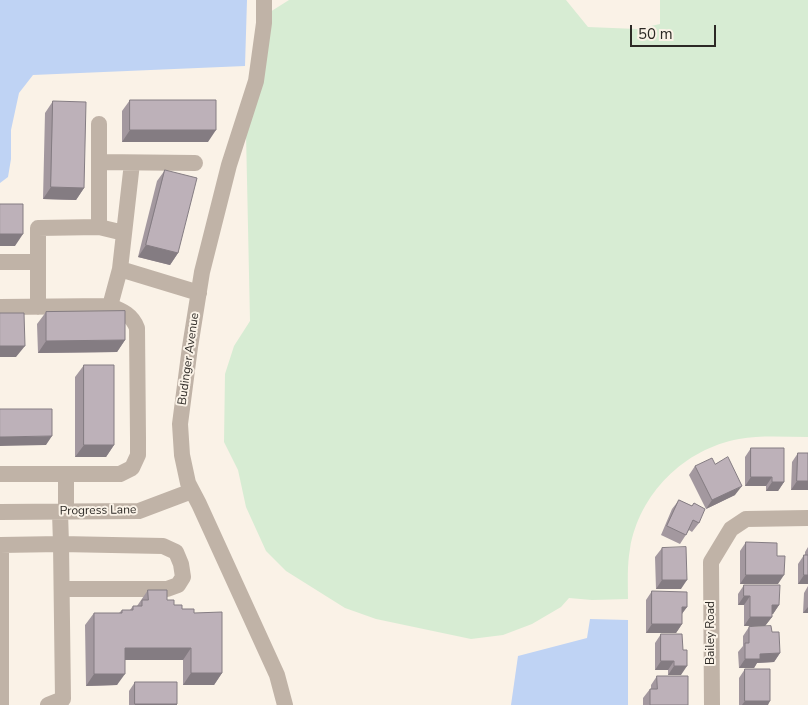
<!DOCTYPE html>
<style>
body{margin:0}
#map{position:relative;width:808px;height:705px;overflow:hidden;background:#faf2e7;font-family:"Nunito Sans",sans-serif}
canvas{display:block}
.scale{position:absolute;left:630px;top:25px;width:86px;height:22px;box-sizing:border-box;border:2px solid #2c2925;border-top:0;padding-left:6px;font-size:15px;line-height:18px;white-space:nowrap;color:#2c2925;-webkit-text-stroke:4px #faf2e7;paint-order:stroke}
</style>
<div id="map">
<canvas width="808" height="705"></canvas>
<div class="scale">50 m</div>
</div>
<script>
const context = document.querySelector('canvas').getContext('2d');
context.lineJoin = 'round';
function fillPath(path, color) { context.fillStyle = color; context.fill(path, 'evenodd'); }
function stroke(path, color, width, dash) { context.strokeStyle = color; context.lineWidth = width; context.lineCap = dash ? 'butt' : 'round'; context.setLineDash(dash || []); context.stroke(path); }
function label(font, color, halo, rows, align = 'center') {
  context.font = font + ' "Nunito Sans",sans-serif'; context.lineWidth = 4; context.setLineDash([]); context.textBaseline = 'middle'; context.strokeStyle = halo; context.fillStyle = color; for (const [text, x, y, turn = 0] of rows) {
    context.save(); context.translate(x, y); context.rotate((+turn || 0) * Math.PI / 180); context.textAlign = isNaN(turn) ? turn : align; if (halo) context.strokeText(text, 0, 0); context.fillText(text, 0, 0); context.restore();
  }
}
const green = new Path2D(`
 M289 0H566L588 27 637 29 660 24V0H808V437C785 437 761 435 739 439 684 449 639 494 630 549 627 565 628 582 628 599L592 600 569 598 561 607 532 624 503 635 471 639 376 619 345 608 286 571 266 551 246 507 238 470 224 442 225 374 234 346 250 321 246 133 270 12Z`);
const water = new Path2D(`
 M0 0H247L245 66 33 75 19 93 11 130V159L8 177 0 183Z
 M590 619 628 620V705H511L518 656 587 638Z`);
const minor = new Path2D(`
 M264 0V23L256 81 229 165 202 272 190 347 180 424 182 455 188 483 199 504 277 675 285 705
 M99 124V227
 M99 162 195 163
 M0 262H38
 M120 269 199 293
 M110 306 120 269 132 163
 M0 307 110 306C123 311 132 315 137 328L138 438V455L132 468 120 474H0
 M38 307V228L99 227 124 233
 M66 475V512
 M0 512 139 511 192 491
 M60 512 61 544 163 546 176 552 181 564 183 577 178 585 167 589H62
 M0 545 61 544 63 699 48 705
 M1 545V704
 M712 705 711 562 731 529 746 519 808 518`);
const wall = new Path2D(`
 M130 100 208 142H122V111Z
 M53 101 84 188 76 200 43 199 45 113Z
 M165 170 178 253 170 265 138 257 157 181Z
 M46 312 125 340 117 352 38 353 37 324Z
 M84 365 114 445 106 457H75V377Z
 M751 448 784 482 778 491H766V486H745V457Z
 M798 453 808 490H791L792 462Z
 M715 464 735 495 706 509 689 475 695 466Z
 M679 500 692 506 694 503 699 523 692 532 689 530 680 544 661 535 672 509Z
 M746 542 777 556 778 584H740V551Z
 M808 547V584H798V564L804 555H805V552Z
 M662 548 681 589H656L655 557Z
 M744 585 779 605 773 614H772V617L765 626H744V605H738V594Z
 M808 586V613H803L804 593Z
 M148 590 167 600 174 605 182 609 194 613 222 673 214 685H183V660H125L117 685 86 686 85 625 94 613H119L122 610H130L133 606H137Z
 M652 591 687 607 682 614V624L676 633H646V600Z
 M749 627 772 632 780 653 774 662 757 663 754 668H739L738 652 743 646V636Z
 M661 634 681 675H668V670H655V643Z
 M745 669 768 705H739V678Z
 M657 676 688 705H643V698L650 689H651V685Z
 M135 682 177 705H129V691Z`);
const shadedWall = new Path2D(`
 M130 130H216L208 142H122Z
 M51 187 84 188 76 200 43 199Z
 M0 234H23L15 246H0Z
 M146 245 178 253 170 265 138 257Z
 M125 340 117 352 38 353 46 341Z
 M0 346H25L16 357H0Z
 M52 436 46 445 0 446V437Z
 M84 445H114L106 457H75Z
 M751 477H772L766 486H745Z
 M797 481H808V490H791Z
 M772 482H784L778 491H766Z
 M742 486 735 495 706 509 712 500Z
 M746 575H784L778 584H740Z
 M804 575H808V584H798Z
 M662 580H687L681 589H656Z
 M744 596H750L744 605H738Z
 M772 605H779L773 614H765Z
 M682 607H687L680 616Z
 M808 607V613H803Z
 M750 617H772L765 626H744Z
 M652 624H682L676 633H646Z
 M125 648H191L183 660H117Z
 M780 653 774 662 757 663 754 668H739L745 659 760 654Z
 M661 661H674L668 670H655Z
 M674 666H687L681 675H668Z
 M191 673H222L214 685H183Z
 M94 674H125L117 685 86 686Z
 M745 701H770L768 705H742Z
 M135 704H177V705H135Z`);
const building = new Path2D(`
 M130 100H216V130H130Z
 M53 101 86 102 84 188 51 187Z
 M165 170 197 178 178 253 146 245Z
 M0 204H23V234H0Z
 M125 311V340L46 341V312Z
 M0 313H24L25 346H0Z
 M84 365H114V445H84Z
 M0 409H52V436L0 437Z
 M751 448H784V482H772V477H751Z
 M798 453H808V481H797Z
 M728 457 742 486 712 500 695 466 712 458 715 464Z
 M679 500 692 506 694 503 705 509 699 523 693 520 686 535 667 526Z
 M746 542 777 543V556H785L784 575H746Z
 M686 547 687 580H662V548Z
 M804 555H808V575H804Z
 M744 585H780L779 605H772V617H750V596H744Z
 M148 590H167V600H174V605H182V609H194V613L222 612V673H191V648H125V674H94V613H122V610H133V606H142V600H148Z
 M652 591 687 592V607H682V624H652Z
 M771 626 772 632H779L780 653 760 654V659H745V643H749V627Z
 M661 634H682L683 650H687V666H674V661H661Z
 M745 669H770V701H745Z
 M657 676H688V705H650V689H657Z
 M135 682H177V704H135Z`);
const streetNames = [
 ["Budinger Avenue",189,359,-82],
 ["Progress Lane",98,511,-1],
 ["Bailey Road",711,633,-90]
];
fillPath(green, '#d7ecd3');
fillPath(water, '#bfd3f4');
stroke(minor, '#c0b3a7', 16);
fillPath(wall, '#a3989f');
fillPath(shadedWall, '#847c82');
fillPath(building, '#bdb1b9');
stroke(building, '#847c82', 1);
label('12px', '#2c2925', '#faf2e7', streetNames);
</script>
